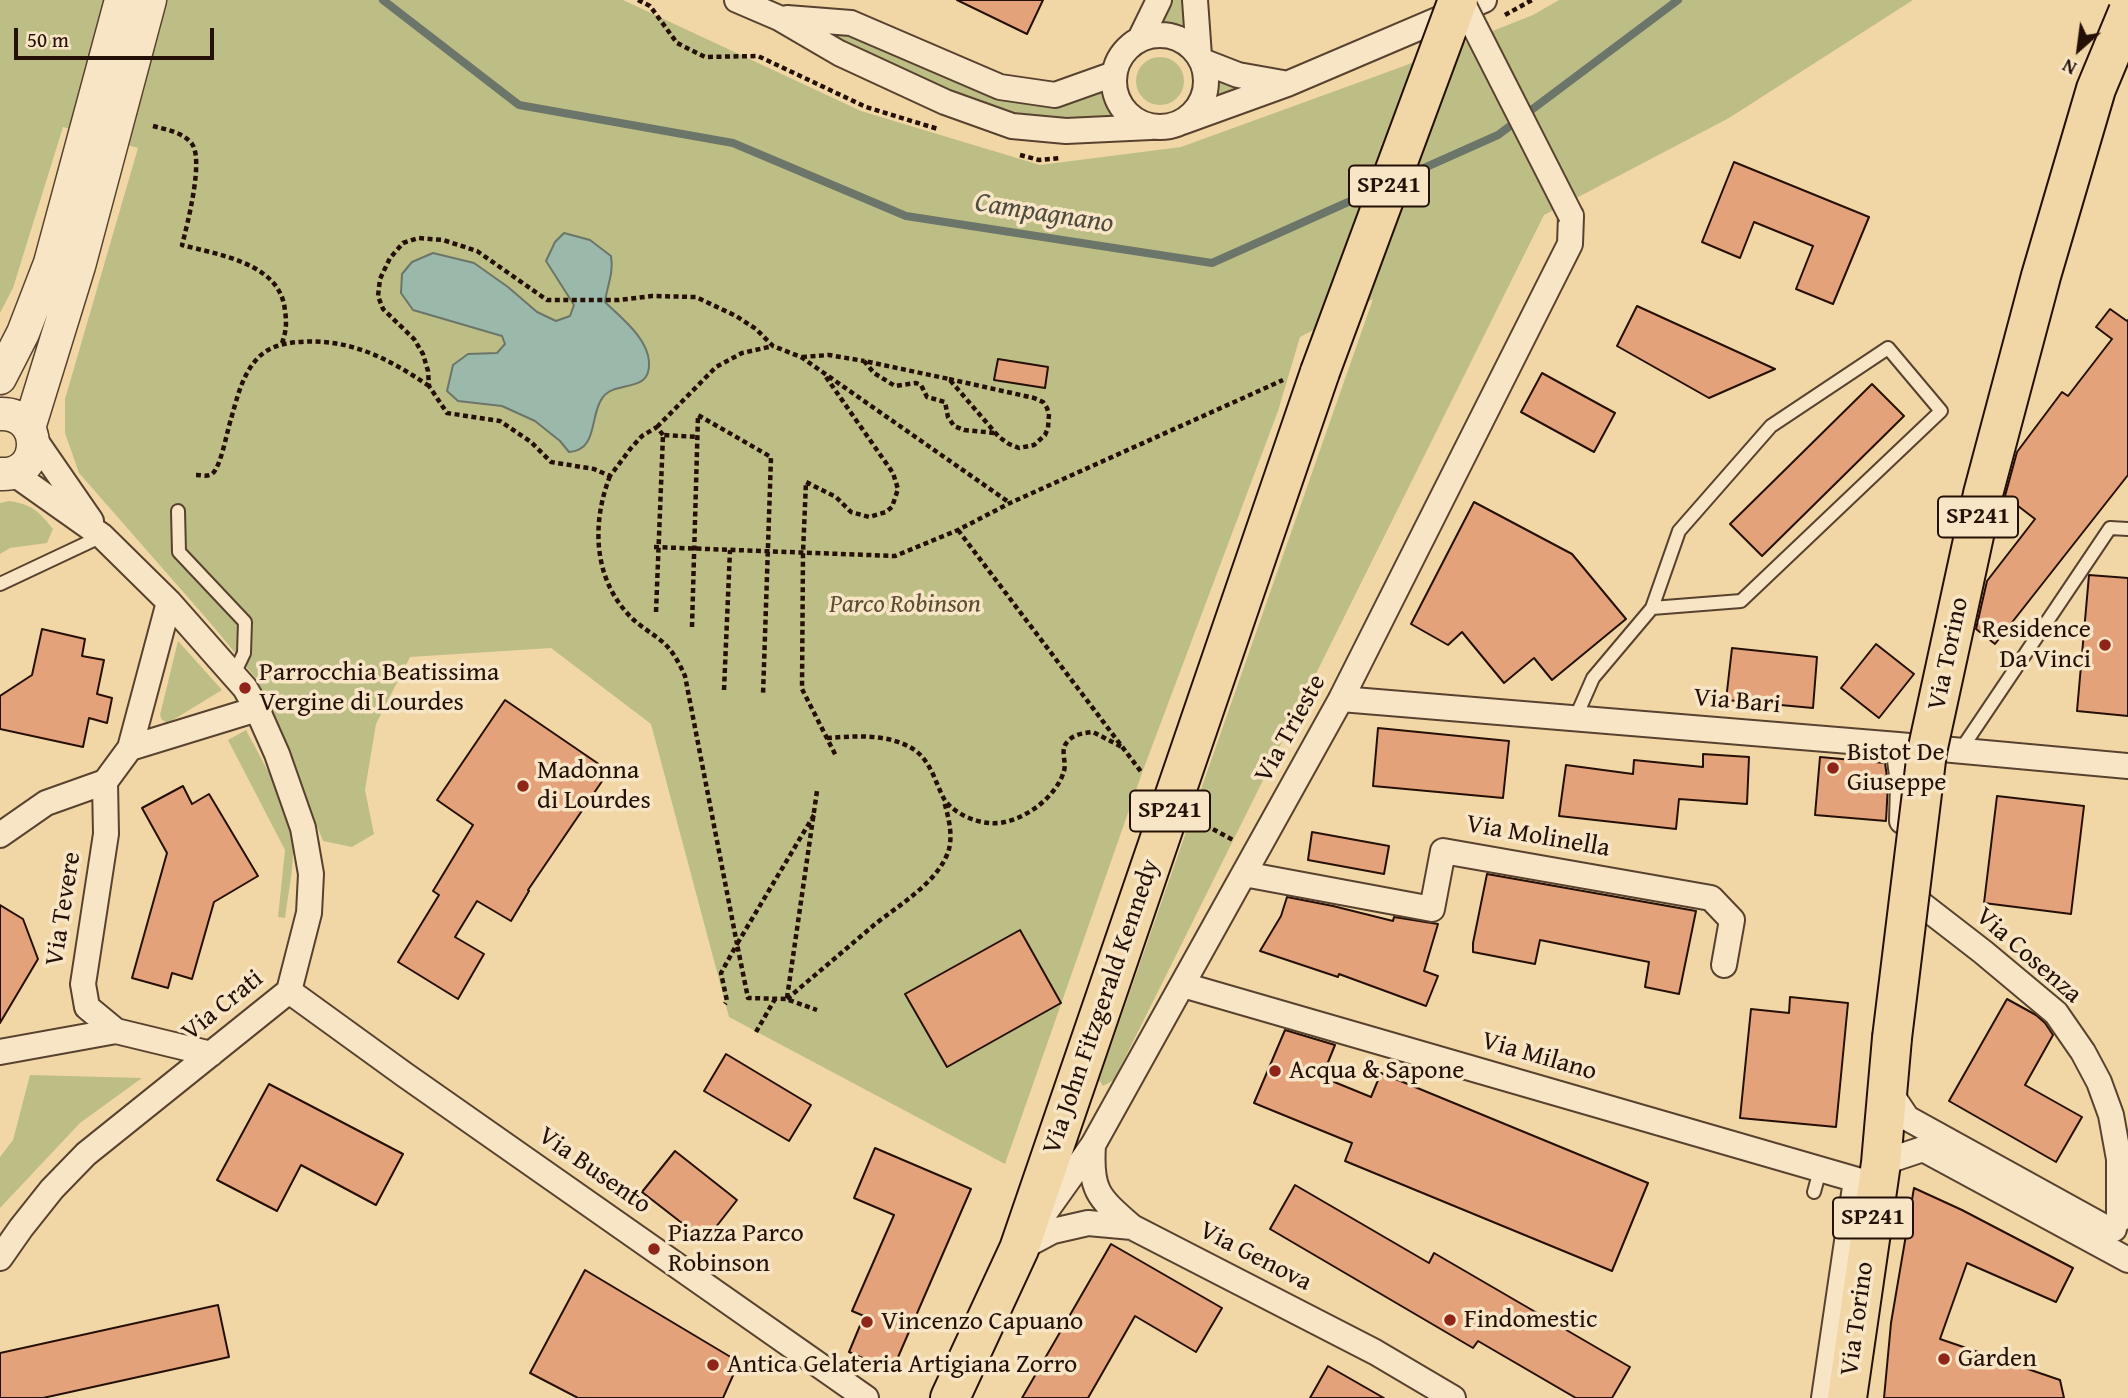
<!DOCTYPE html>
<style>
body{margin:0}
#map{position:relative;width:2128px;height:1398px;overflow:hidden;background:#f2d7a6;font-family:"Gentium Book Plus",serif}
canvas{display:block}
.north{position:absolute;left:2044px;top:14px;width:70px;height:70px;-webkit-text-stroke:5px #f7e5c5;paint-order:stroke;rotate:208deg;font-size:19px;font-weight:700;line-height:28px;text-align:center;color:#251007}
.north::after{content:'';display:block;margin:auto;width:24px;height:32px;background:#251007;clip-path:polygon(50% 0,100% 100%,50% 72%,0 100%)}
.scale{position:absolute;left:14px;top:28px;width:200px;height:32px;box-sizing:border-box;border:4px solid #251007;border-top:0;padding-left:9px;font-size:21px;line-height:24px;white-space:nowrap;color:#251007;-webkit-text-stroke:5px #f7e5c5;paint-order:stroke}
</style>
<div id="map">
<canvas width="2128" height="1398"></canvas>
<div class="north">N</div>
<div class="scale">50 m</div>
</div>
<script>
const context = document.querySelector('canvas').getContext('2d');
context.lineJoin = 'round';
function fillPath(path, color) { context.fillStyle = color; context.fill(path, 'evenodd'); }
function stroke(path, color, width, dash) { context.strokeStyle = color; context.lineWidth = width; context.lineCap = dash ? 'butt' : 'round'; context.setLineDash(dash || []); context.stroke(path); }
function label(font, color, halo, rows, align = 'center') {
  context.font = font + ' "Gentium Book Plus",serif'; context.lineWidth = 7; context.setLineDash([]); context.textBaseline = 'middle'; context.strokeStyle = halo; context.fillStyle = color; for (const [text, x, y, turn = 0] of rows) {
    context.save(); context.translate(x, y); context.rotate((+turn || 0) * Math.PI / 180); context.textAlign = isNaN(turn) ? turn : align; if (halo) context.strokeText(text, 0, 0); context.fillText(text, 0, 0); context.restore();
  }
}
const green = new Path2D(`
 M0 0H623L861 111 1040 165 1181 147 1404 66 1533 15 1559 0H1913L1729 118 1544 215 1114 1080 1103 1086 1099 1080 1373 299 1300 337 1278 411 1142 773 1005 1164 729 1017 651 724 551 648 410 657 376 724 365 790 374 834 352 847 323 841 258 681 213 626 79 473 65 433V399L138 148 63 127 13 288 0 313Z
 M1168 0H1189L1194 43 1175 30H1155Z
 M817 27 855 32 998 93 1107 84 1112 103 1126 120 1014 116 948 94 843 46Z
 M1136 81a24 24 0 1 1 48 0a24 24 0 1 1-48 0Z
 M1216 72 1273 85 1201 111 1210 97Z
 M9 501C31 504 39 511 53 529L47 543 10 548 0 554V503Z
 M178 641 222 690 168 723 162 720 160 715Z
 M246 730C262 761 292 809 293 844 294 868 288 894 285 918L278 917 285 850 228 740Z
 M30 1075 142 1078 80 1123 0 1208V1157L13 1140Z`);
const water = new Path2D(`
 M564 233 590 240 611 256C614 273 607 286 605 302 621 318 648 338 649 362 651 394 616 380 603 397 589 414 599 450 569 452L560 441 535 421 502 406 458 401 447 391 453 365 468 354 497 353 505 344 502 336 413 310 401 293 402 274 412 262 433 253 474 263 508 287 537 312 556 321 570 316 574 305 546 261 555 242Z`);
const stream = new Path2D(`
 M383 0 519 105 733 143 906 216 1212 263 1375 190
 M1406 176 1498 135 1678 0`);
const building = new Path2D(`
 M957 0H1043L1027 34Z
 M1734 162 1869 217 1833 304 1796 289 1813 246 1754 222 1740 258 1702 242Z
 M1637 306 1775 369 1709 398 1617 346Z
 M2110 309 2127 321 2128 320V475L1995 644 1976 629 1987 581 2035 519 2005 496 2017 452 2062 392 2068 396 2112 339 2096 327Z
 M998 359 1048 367 1045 388 994 380Z
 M1542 373 1615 413 1594 452 1521 412Z
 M1872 384 1904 416 1762 556 1730 524Z
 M1474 502 1572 554 1626 619 1552 680 1534 658 1504 683 1462 632 1448 645 1411 624Z
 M2089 575 2128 578V716L2077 711Z
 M42 629 85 639 82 656 104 660 97 694 112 698 107 723 89 718 83 747 0 729V696L32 675Z
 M1876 644 1914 674 1879 718 1841 688Z
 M1732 648 1817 657 1813 708 1726 700Z
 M505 700 609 771 528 890 529 891 511 921 477 901 455 937 484 954 458 999 398 962 439 895 433 891 473 825 437 800Z
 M1378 728 1509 741 1503 798 1373 786Z
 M1703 754 1749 757 1747 804 1679 799 1676 829 1559 816 1566 765 1633 774 1634 760 1703 767Z
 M1820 757 1885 763 1888 784 1886 821 1815 815Z
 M183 786 192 804 209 794 258 876 214 902 192 979 172 973 168 988 132 978 167 853 142 808Z
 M1997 796 2084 806 2071 914 1984 903Z
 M1312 832 1389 846 1384 874 1308 860Z
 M1487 874 1696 911 1679 994 1645 987 1649 962 1540 940 1535 964 1473 952V943Z
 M1287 897 1333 906 1393 921 1394 917 1438 924 1424 971 1438 976 1426 1006 1339 974 1338 977 1260 951 1281 916Z
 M0 905 23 919 38 959 0 1023Z
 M1020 930 1061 1003 947 1067 905 994Z
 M1790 997 1848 1003 1836 1127 1740 1118 1751 1009 1789 1013Z
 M2007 999 2036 1015 2045 1023 2053 1035 2025 1085 2082 1117 2056 1162 1949 1101Z
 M1285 1030 1335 1045 1322 1077 1371 1097 1381 1073 1648 1183 1612 1271 1345 1161 1352 1143 1254 1103Z
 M726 1054 811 1105 789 1141 704 1091Z
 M269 1084 403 1154 376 1205 301 1165 277 1211 217 1180Z
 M875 1148 971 1189 892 1371 849 1352 864 1316 852 1311 894 1215 854 1198Z
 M675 1151 737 1200 705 1241 642 1192Z
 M1295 1185 1429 1263 1434 1253 1630 1367 1612 1398H1576L1478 1341 1473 1348 1270 1229Z
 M1914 1188 1962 1210 2073 1268 2056 1302 1967 1263 1940 1339 2060 1380 2064 1398H1884L1891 1323Z
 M1111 1244 1222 1308 1196 1352 1135 1316 1088 1398H1022Z
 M585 1270 739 1362 723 1398H578L530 1373Z
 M218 1305 229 1357 43 1398H0V1353Z
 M1328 1366 1384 1398H1310Z`);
const path = new Path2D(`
 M638 0 650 6 677 43 705 57 758 56 866 107 938 129
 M1505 15 1532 0
 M153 126C167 130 183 132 192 144 204 160 187 226 182 245 219 255 281 263 285 311 287 323 286 332 282 343
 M1020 155 1039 160 1060 158
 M802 357 829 355 864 361
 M826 377 893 473 898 489 892 507 886 512 869 517 851 512 836 497 806 482 803 553 802 689 836 756
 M949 379 1034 398 1043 402 1047 408 1049 414 1048 428 1045 435 1034 445 1019 448 1009 444 999 437 949 379 864 361 874 373 895 386 916 383 921 385 927 397 945 402 948 417 954 426 964 430 995 433
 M657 427 716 367 742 353 773 346
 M663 435 657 427 642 436 631 448 610 476 594 469 551 462 531 442 500 421 447 413 429 386 428 371 423 354 414 339 383 309 378 296 380 279 390 258 403 243 418 238 443 240 477 251 547 300H619L652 296 696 297 736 316 756 329 773 346 801 357 1010 503
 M196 475C201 475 207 477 212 474 221 467 227 431 231 419 237 398 242 376 256 360 267 347 283 343 299 342 349 338 388 358 429 386
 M610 476C592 522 593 575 627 613 638 626 653 633 665 644 674 653 680 665 685 676L737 944 721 973 727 1001 725 1004
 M958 530 1142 773
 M654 547 895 556 958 530 1010 503 1283 380
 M656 612 663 435 697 437
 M692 627 698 415 771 457 763 695
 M724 690 730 550
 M827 738C856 736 891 733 916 751 931 763 935 781 943 797 950 811 973 822 989 823 1018 826 1056 799 1064 771 1067 761 1059 750 1068 741 1074 734 1084 733 1093 732L1122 747
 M814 815 737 944 748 998 786 999 817 1010
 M1198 821 1233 840
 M787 998 817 791
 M787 999C816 974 845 950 874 925 899 905 940 881 949 849 953 833 948 816 944 801
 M756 1032 775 999`);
const service = new Path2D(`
 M178 511 179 552 245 622 244 653 234 674
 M0 584 102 536
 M1575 719 1593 678 1652 608 1741 601 1941 411 1888 348 1771 426 1679 531 1652 608
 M1960 751 2110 528 2128 529
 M1814 1192 1820 1170`);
const minor = new Path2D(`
 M737 0 779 18 839 53 945 102 1012 126 1066 131 1151 127
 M1195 0 1199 56
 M787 18 851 23 1000 87 1055 95 1114 74
 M1114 81a46 46 0 1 1 92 0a46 46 0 1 1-92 0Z
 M1140 39 1159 0
 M1202 61 1238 75 1283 83
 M1182 122 1287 84 1484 0
 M33 437 91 521
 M1341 699 1898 745 2128 766
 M1898 745 1903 783 1902 821
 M130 748 169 602
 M0 835 46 803 105 782
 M1244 874 1432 909 1443 851 1711 898 1732 920 1724 965
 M1907 883 1921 904 1983 952 2056 1013 2083 1052 2099 1082 2111 1115 2119 1159V1220
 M1183 985 1878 1186
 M289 991 405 1075 866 1398
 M0 1052 116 1031
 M211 1054 116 1031 87 1007 83 984 106 834 105 782 130 748 257 709
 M1889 1091 1907 1118 2108 1229H2114
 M1093 1145C1090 1191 1098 1197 1132 1227
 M1881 1163 1923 1149 2128 1260
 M1039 1221 1093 1145 1341 699 1570 244 1571 216
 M1023 1247 1053 1231 1088 1223 1132 1227 1375 1352 1453 1398
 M0 1258 21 1228 52 1189 86 1154 289 991 309 913 311 874 303 828 277 754 257 709 245 688 169 602 102 536 13 473
 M1824 1398 1856 1180`);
const tertiary = new Path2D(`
 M0 378 23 333 50 263 121 0
 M0 414C44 412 44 477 0 474
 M29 428 79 266 150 0`);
const primary = new Path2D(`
 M950 1398 1019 1249 1320 372
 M1847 1398 1881 1163 1892 1038`);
const minorBridge = new Path2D(`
 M1461 0 1571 216`);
const primaryBridge = new Path2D(`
 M1320 372 1458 0
 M1892 1038 1927 752 1983 494 2041 276 2096 89 2128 12`);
const markers = [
 [2105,645,7,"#8f2418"],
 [245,688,7,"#8f2418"],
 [1833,768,7,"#8f2418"],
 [523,786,7,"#8f2418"],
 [1275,1071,7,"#8f2418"],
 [654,1249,7,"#8f2418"],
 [1450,1320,7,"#8f2418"],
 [867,1322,7,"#8f2418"],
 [1944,1359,7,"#8f2418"],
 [713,1365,7,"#8f2418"]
];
const shields = [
 [1389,186,80],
 [1978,517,80],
 [1170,811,80],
 [1873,1218,80]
];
const shieldNames = [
 ["SP241",1389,186],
 ["SP241",1978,517],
 ["SP241",1170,811],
 ["SP241",1873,1218]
];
const parkNames = [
 ["Parco Robinson",905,605]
];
const poiNames = [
 ["Residence",2091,630,"right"],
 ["Da Vinci",2091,660,"right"],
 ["Parrocchia Beatissima",259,673],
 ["Vergine di Lourdes",259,703],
 ["Bistot De",1847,753],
 ["Giuseppe",1847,783],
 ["Madonna",537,771],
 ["di Lourdes",537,801],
 ["Acqua & Sapone",1289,1071],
 ["Piazza Parco",668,1234],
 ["Robinson",668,1264],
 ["Findomestic",1464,1320],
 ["Vincenzo Capuano",881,1322],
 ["Garden",1958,1359],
 ["Antica Gelateria Artigiana Zorro",727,1365]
];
const streetNames = [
 ["Via Torino",1949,654,-78],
 ["Via Bari",1737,702,5],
 ["Via Trieste",1291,729,-61],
 ["Via Molinella",1538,837,10],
 ["Via Tevere",64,909,-81],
 ["Via Cosenza",2028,956,41],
 ["Via Crati",223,1006,-39],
 ["Via John Fitzgerald Kennedy",1102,1007,-71],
 ["Via Milano",1539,1057,16],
 ["Via Busento",594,1171,35],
 ["Via Genova",1255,1257,27],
 ["Via Torino",1858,1319,-82]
];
const waterNames = [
 ["Campagnano",1044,214,9]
];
fillPath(green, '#bdbe85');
fillPath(water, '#9bb9ab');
stroke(water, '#6c7569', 2);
stroke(stream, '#6c7569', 8);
fillPath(building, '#e4a27b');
stroke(building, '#251007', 2);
stroke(service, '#58422f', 16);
stroke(minor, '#58422f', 28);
stroke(tertiary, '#58422f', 35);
stroke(primary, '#251007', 42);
stroke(path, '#251007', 4.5, [5, 3.5]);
stroke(service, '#f7e5c5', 12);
stroke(minor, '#f7e5c5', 24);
stroke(tertiary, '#f7e5c5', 32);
stroke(primary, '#f2d7a6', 38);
stroke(minorBridge, '#58422f', 28, []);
stroke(primaryBridge, '#251007', 42, []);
stroke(minorBridge, '#f7e5c5', 24);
stroke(primaryBridge, '#f2d7a6', 38);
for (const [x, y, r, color] of markers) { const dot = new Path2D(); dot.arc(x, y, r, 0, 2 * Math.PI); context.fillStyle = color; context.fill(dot); stroke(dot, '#f7e5c5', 2.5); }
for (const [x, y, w] of shields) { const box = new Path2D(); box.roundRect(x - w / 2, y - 20.5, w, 41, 5); context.fillStyle = '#f7e5c5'; context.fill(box); stroke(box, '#251007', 2); }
label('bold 24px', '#251007', null, shieldNames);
label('italic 26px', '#5a4d33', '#f7e5c5', parkNames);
label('26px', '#251007', '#f7e5c5', poiNames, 'left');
label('26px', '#251007', '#f7e5c5', streetNames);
label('italic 28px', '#4e4b40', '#f7e5c5', waterNames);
</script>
